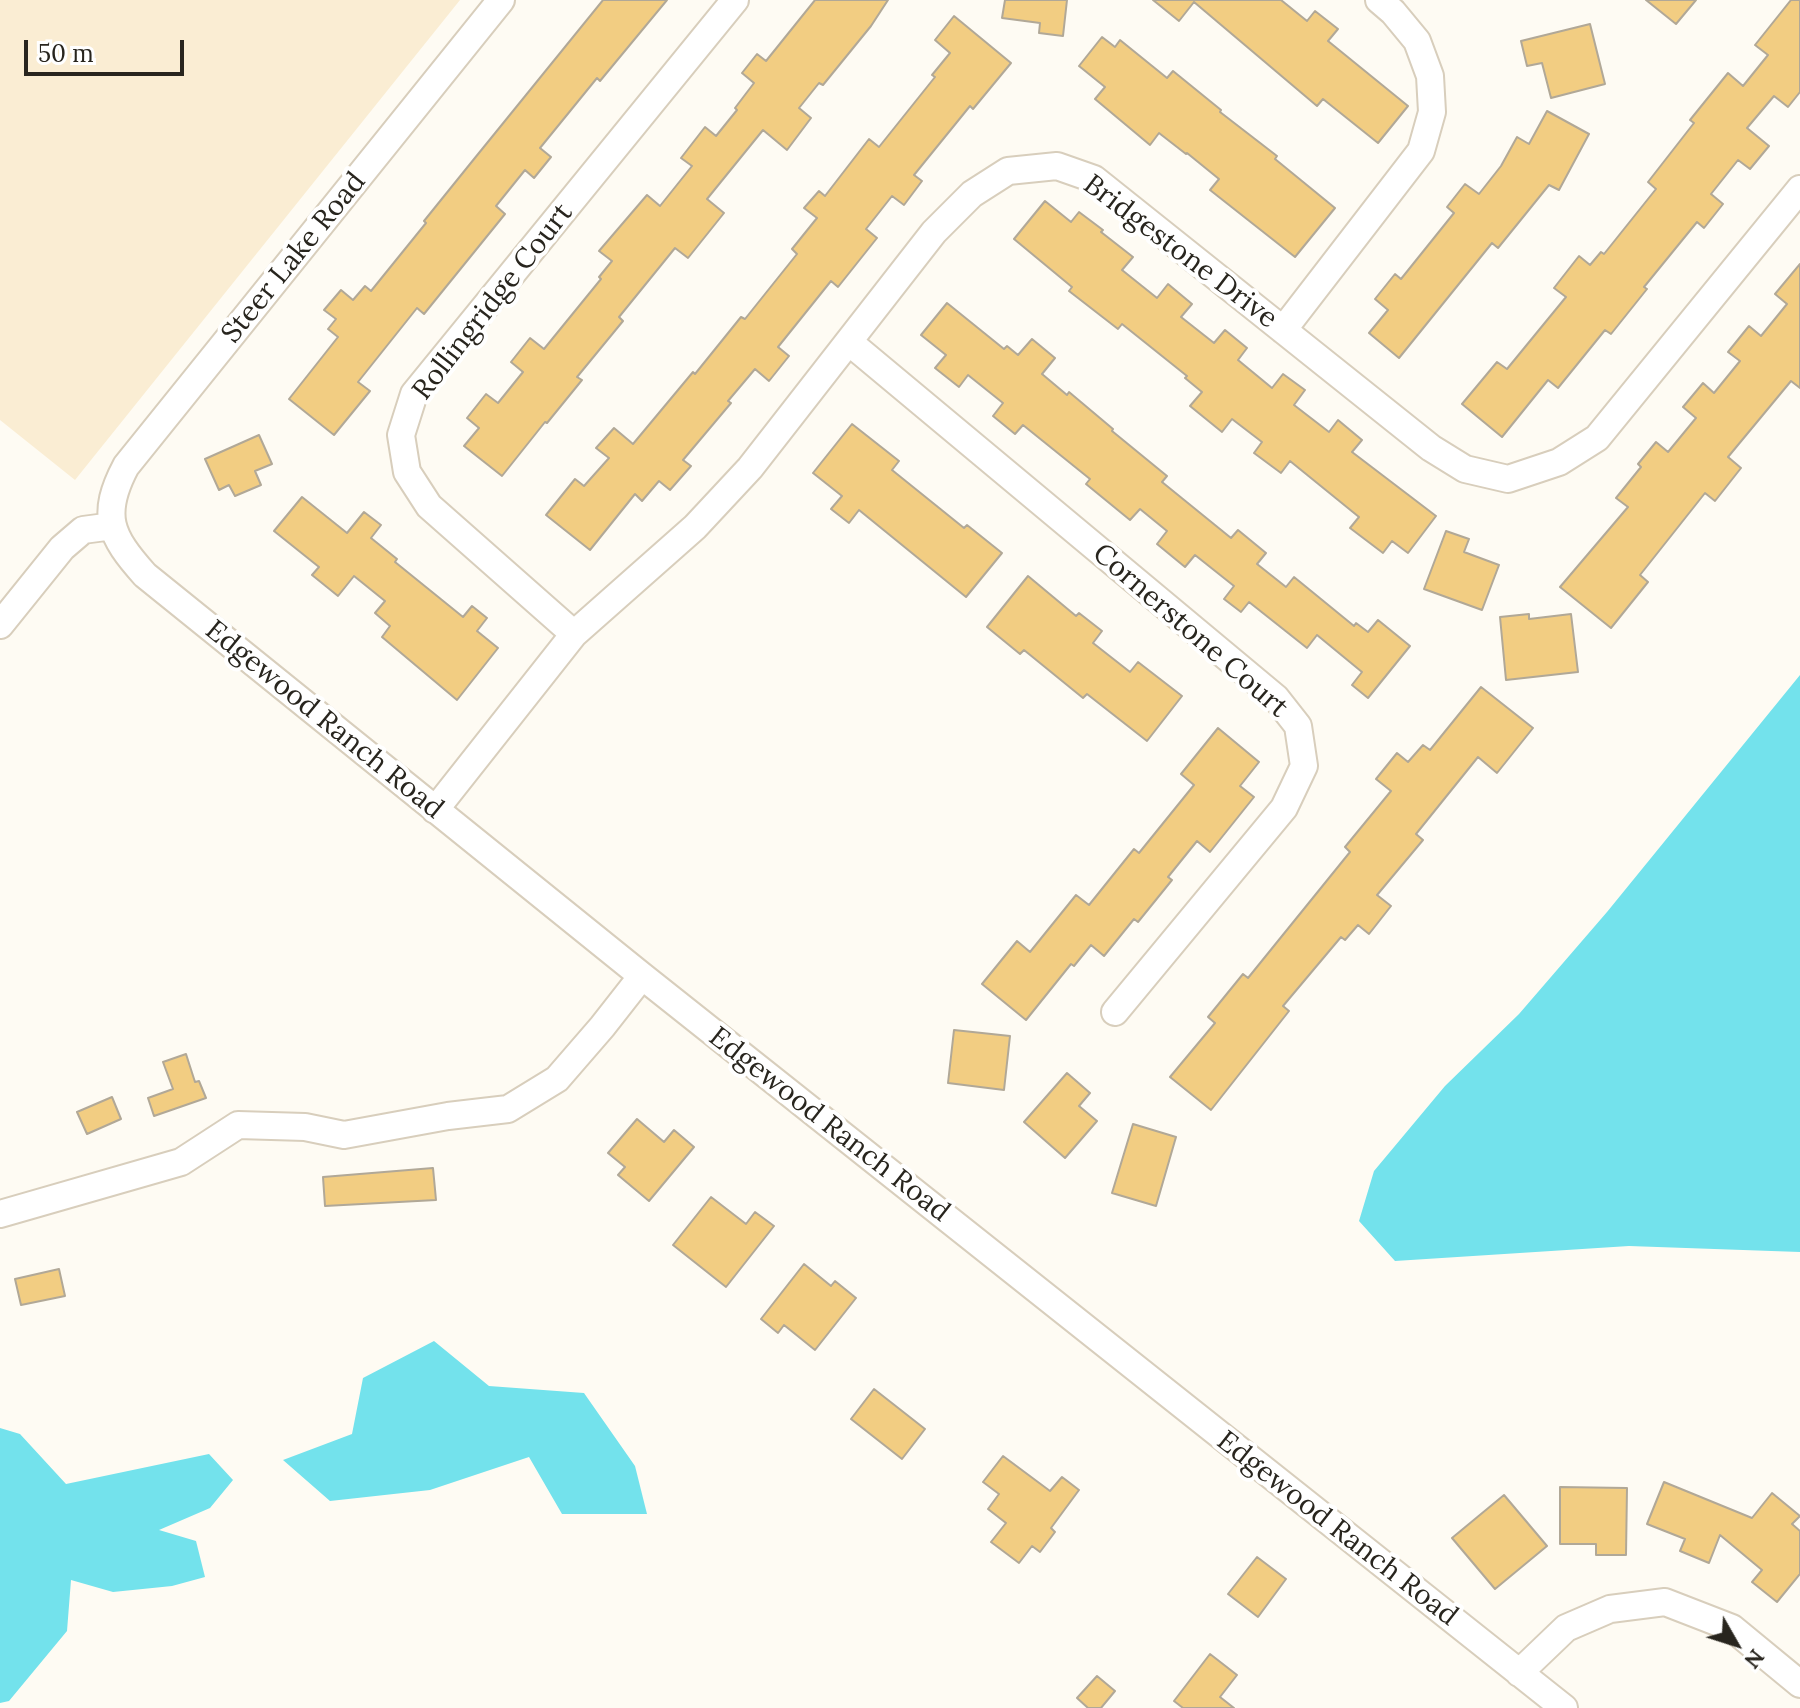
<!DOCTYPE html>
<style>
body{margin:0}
#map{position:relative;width:1800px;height:1708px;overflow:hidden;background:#fefbf3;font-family:Lora,serif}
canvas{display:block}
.north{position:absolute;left:1696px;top:1604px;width:80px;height:80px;-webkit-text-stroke:6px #fff;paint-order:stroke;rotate:129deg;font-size:22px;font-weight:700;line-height:32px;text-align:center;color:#28251e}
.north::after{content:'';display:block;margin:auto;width:28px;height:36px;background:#28251e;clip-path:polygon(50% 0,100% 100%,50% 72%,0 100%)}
.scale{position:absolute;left:24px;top:40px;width:160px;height:36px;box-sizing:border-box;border:4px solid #28251e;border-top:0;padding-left:10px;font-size:24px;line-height:28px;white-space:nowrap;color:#28251e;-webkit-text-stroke:6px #fff;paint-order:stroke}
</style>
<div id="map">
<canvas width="1800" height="1708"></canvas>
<div class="north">N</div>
<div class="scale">50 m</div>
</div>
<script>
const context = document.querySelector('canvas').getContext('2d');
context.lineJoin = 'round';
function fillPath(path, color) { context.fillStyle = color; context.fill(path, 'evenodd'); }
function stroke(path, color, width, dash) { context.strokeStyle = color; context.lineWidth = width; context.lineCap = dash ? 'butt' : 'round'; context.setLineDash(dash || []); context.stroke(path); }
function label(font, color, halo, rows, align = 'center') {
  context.font = font + ' Lora,serif'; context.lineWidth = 8; context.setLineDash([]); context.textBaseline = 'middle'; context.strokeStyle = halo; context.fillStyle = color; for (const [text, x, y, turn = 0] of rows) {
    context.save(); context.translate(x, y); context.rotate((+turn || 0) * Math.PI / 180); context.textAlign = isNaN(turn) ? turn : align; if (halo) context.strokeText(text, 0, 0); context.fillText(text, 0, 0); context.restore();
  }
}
const built = new Path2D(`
 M0 0H460L75 480 0 420Z`);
const water = new Path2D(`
 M1800 675V1252L1629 1246 1395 1261 1359 1221 1374 1171 1445 1086 1519 1014 1607 912Z
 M434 1341 489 1386 584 1393 635 1466 647 1514H562L529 1457 430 1490 330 1501 283 1460 352 1434 363 1378Z
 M0 1428 20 1434 66 1484 209 1454 233 1480 210 1508 159 1530 196 1541 205 1577 172 1586 113 1592 71 1580 67 1631 9 1701 0 1703Z`);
const building = new Path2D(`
 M603 0H667L600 81 597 78 540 148 551 157 534 178 525 170 496 206 505 214 424 314 417 308 358 382 370 391 334 435 289 399 338 337 328 329 336 319 324 310 341 290 353 300 365 286 371 291 426 223 424 221 470 164Z
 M815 0H888L871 26 823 85 819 83 799 108 811 118 787 150 763 130 707 199 724 213 688 258 675 248 619 317 623 321 577 377 582 380 547 423 545 422 502 476 464 446 479 428 467 418 486 394 498 403 523 372 511 362 530 338 544 349 601 279 599 277 612 261 599 251 647 195 660 206 692 166 681 158 705 127 716 136 737 110 735 108 754 83 742 73 757 54 766 61Z
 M1005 0H1067L1063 36 1039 33 1040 23 1002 18Z
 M1153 0H1281L1307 21 1315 11 1338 29 1328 41 1408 106 1378 143 1323 99 1317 106 1194 2 1179 21Z
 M1646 0H1696L1676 24Z
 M1791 0H1800V92L1788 107 1774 96 1747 128 1769 146 1750 169 1738 160 1711 194 1723 204 1704 228 1697 222 1644 287 1647 289 1611 334 1605 330 1558 388 1548 380 1502 437 1462 404 1497 362 1507 369 1566 297 1554 288 1579 256 1590 265 1601 252 1604 254 1656 189 1648 182 1694 123 1690 120 1728 73 1743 86 1768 55 1755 45Z
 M954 16 1011 63 973 109 970 106 914 175 922 181 904 205 892 196 866 229 877 238 838 287 831 281 778 347 789 356 769 381 755 369 728 401 731 403 683 460 691 466 670 490 659 481 642 501 635 494 590 550 546 515 575 479 584 486 609 458 596 448 614 428 633 444 693 372 695 374 741 317 745 319 797 254 792 249 817 218 804 208 819 191 825 196 869 139 879 147 935 77 932 75 950 53 935 40Z
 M1590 24 1605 84 1551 98 1542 63 1527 66 1521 41Z
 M1102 37 1115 47 1120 40 1167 78 1173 71 1221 110 1220 112 1277 156 1275 159 1335 208 1295 257 1210 190 1219 179 1187 153 1186 154 1159 133 1150 145 1095 99 1105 87 1079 66Z
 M1547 111 1589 134 1559 190 1549 185 1498 248 1492 243 1399 358 1369 333 1388 310 1375 299 1395 274 1401 279 1454 213 1447 207 1465 184 1479 194 1501 166 1517 137 1529 144Z
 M1045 201 1071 222 1079 212 1103 230 1101 232 1133 257 1122 270 1157 298 1168 284 1192 304 1181 317 1214 343 1225 330 1247 348 1238 360 1272 388 1283 374 1305 390 1294 405 1329 432 1338 420 1362 440 1352 452 1436 516 1408 553 1392 541 1383 553 1350 528 1359 517 1290 461 1281 473 1254 453 1262 442 1232 419 1222 432 1190 406 1202 392 1185 378 1187 376 1122 324 1118 329 1069 291 1072 287 1014 239Z
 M1800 264V388L1791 381 1728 457 1741 468 1715 501 1705 493 1640 575 1648 582 1611 628 1560 587 1628 507 1616 498 1641 467 1638 464 1656 442 1668 452 1696 418 1683 407 1703 383 1714 393 1740 361 1728 352 1749 326 1761 336 1787 304 1775 294Z
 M947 303 1004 349 1007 346 1018 355 1032 339 1055 358 1042 374 1067 395 1069 392 1113 429 1112 431 1167 476 1162 482 1231 538 1238 530 1266 553 1257 564 1286 587 1294 577 1354 626 1356 623 1368 632 1378 620 1410 646 1368 698 1352 685 1362 672 1317 635 1307 648 1249 602 1241 612 1224 599 1234 586 1195 555 1185 567 1157 544 1167 531 1140 509 1130 520 1086 484 1090 479 1023 425 1015 434 993 416 1003 403 968 375 959 387 935 368 946 355 921 335Z
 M852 424 899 461 892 470 964 528 967 525 1002 553 966 597 859 510 849 523 831 509 842 496 813 473Z
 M259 435 272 464 255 471 261 485 235 496 229 485 219 490 205 459Z
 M302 497 347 533 364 512 381 525 371 538 397 559 395 562 463 617 472 606 487 618 477 631 498 648 457 700 382 637 390 626 375 613 385 601 354 576 338 596 312 575 319 567 274 531Z
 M1446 531 1469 539 1464 552 1499 565 1482 610 1424 589Z
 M1028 576 1076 616 1079 613 1102 631 1093 643 1130 672 1138 662 1182 696 1147 741 1087 694 1083 698 1024 650 1020 654 987 627Z
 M1529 614V619L1571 614 1578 672 1506 680 1500 617Z
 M1481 687 1533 728 1497 773 1478 757 1416 834 1423 840 1377 895 1391 906 1369 934 1358 925 1345 940 1341 937 1283 1006 1289 1011 1211 1110 1170 1077 1215 1023 1208 1017 1243 974 1248 978 1350 852 1345 847 1391 791 1376 779 1397 753 1408 762 1423 745 1430 750Z
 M1218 728 1259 762 1240 786 1254 797 1210 852 1197 841 1168 877 1172 880 1138 922 1134 919 1104 956 1091 945 1074 966 1071 964 1026 1020 982 984 1017 941 1030 952 1076 895 1089 905 1134 849 1139 853 1194 785 1181 774Z
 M954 1030 1010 1036 1004 1090 948 1083Z
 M186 1054 195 1082 199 1081 206 1098 154 1116 148 1098 173 1089 163 1062Z
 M1067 1073 1090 1093 1079 1106 1097 1121 1065 1158 1024 1122Z
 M112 1097 121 1119 87 1134 77 1112Z
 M637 1119 664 1142 674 1130 694 1147 649 1201 618 1175 625 1167 608 1153Z
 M1133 1124 1176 1137 1156 1206 1112 1193Z
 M433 1168 436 1200 325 1206 323 1177Z
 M711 1197 746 1224 755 1212 774 1226 726 1287 673 1245Z
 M804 1264 831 1286 835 1281 856 1298 815 1350 784 1325 778 1333 761 1319Z
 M59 1269 65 1296 21 1305 15 1279Z
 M874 1389 925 1429 902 1459 851 1419Z
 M1003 1456 1050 1491 1062 1477 1079 1490 1051 1528 1055 1532 1040 1552 1032 1546 1019 1563 991 1542 1006 1523 988 1509 999 1494 983 1482Z
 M1664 1482 1752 1518 1772 1493 1800 1516 1792 1524 1800 1531V1574L1777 1602 1752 1582 1762 1570 1720 1535 1709 1563 1680 1551 1685 1539 1647 1524Z
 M1560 1487 1627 1488 1626 1555H1596V1544H1560Z
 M1504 1495 1547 1546 1495 1589 1452 1538Z
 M1257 1557 1286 1579 1258 1617 1228 1594Z
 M1210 1654 1237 1675 1220 1697 1234 1708H1183L1174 1701Z
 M1097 1676 1115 1691 1101 1708H1088L1077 1698Z`);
const minor = new Path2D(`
 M501 0 126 466C100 515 110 536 145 575L642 976 1564 1708
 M1283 330 1421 151 1432 112 1430 76 1417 41 1393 12 1379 0
 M849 342 1276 698 1298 726 1304 766 1284 808 1115 1012
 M0 625 62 548 83 530 113 526
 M574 634 429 506 407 472 401 435 414 394 735 0
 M435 810 574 634 695 527 750 468 934 232 972 194 1008 171 1057 166 1094 179 1431 448 1465 469 1508 479 1559 462 1597 438 1800 189
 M0 1214 181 1162 238 1125 305 1127 344 1135 448 1116 508 1109 557 1079 602 1027 642 976
 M1519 1673 1566 1628 1610 1609 1665 1602 1732 1628 1800 1684`);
const streetNames = [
 ["Bridgestone Drive",1180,252,37],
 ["Steer Lake Road",294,258,-51],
 ["Rollingridge Court",493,302,-52],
 ["Cornerstone Court",1190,631,41],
 ["Edgewood Ranch Road",324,720,39],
 ["Edgewood Ranch Road",829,1125,38],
 ["Edgewood Ranch Road",1337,1529,38]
];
fillPath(built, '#faedd3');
fillPath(water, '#73e2ec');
fillPath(building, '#f2cd82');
stroke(building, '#b1a897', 2);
stroke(minor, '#d8cebc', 30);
stroke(minor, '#fff', 26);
label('28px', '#28251e', '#fff', streetNames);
</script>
